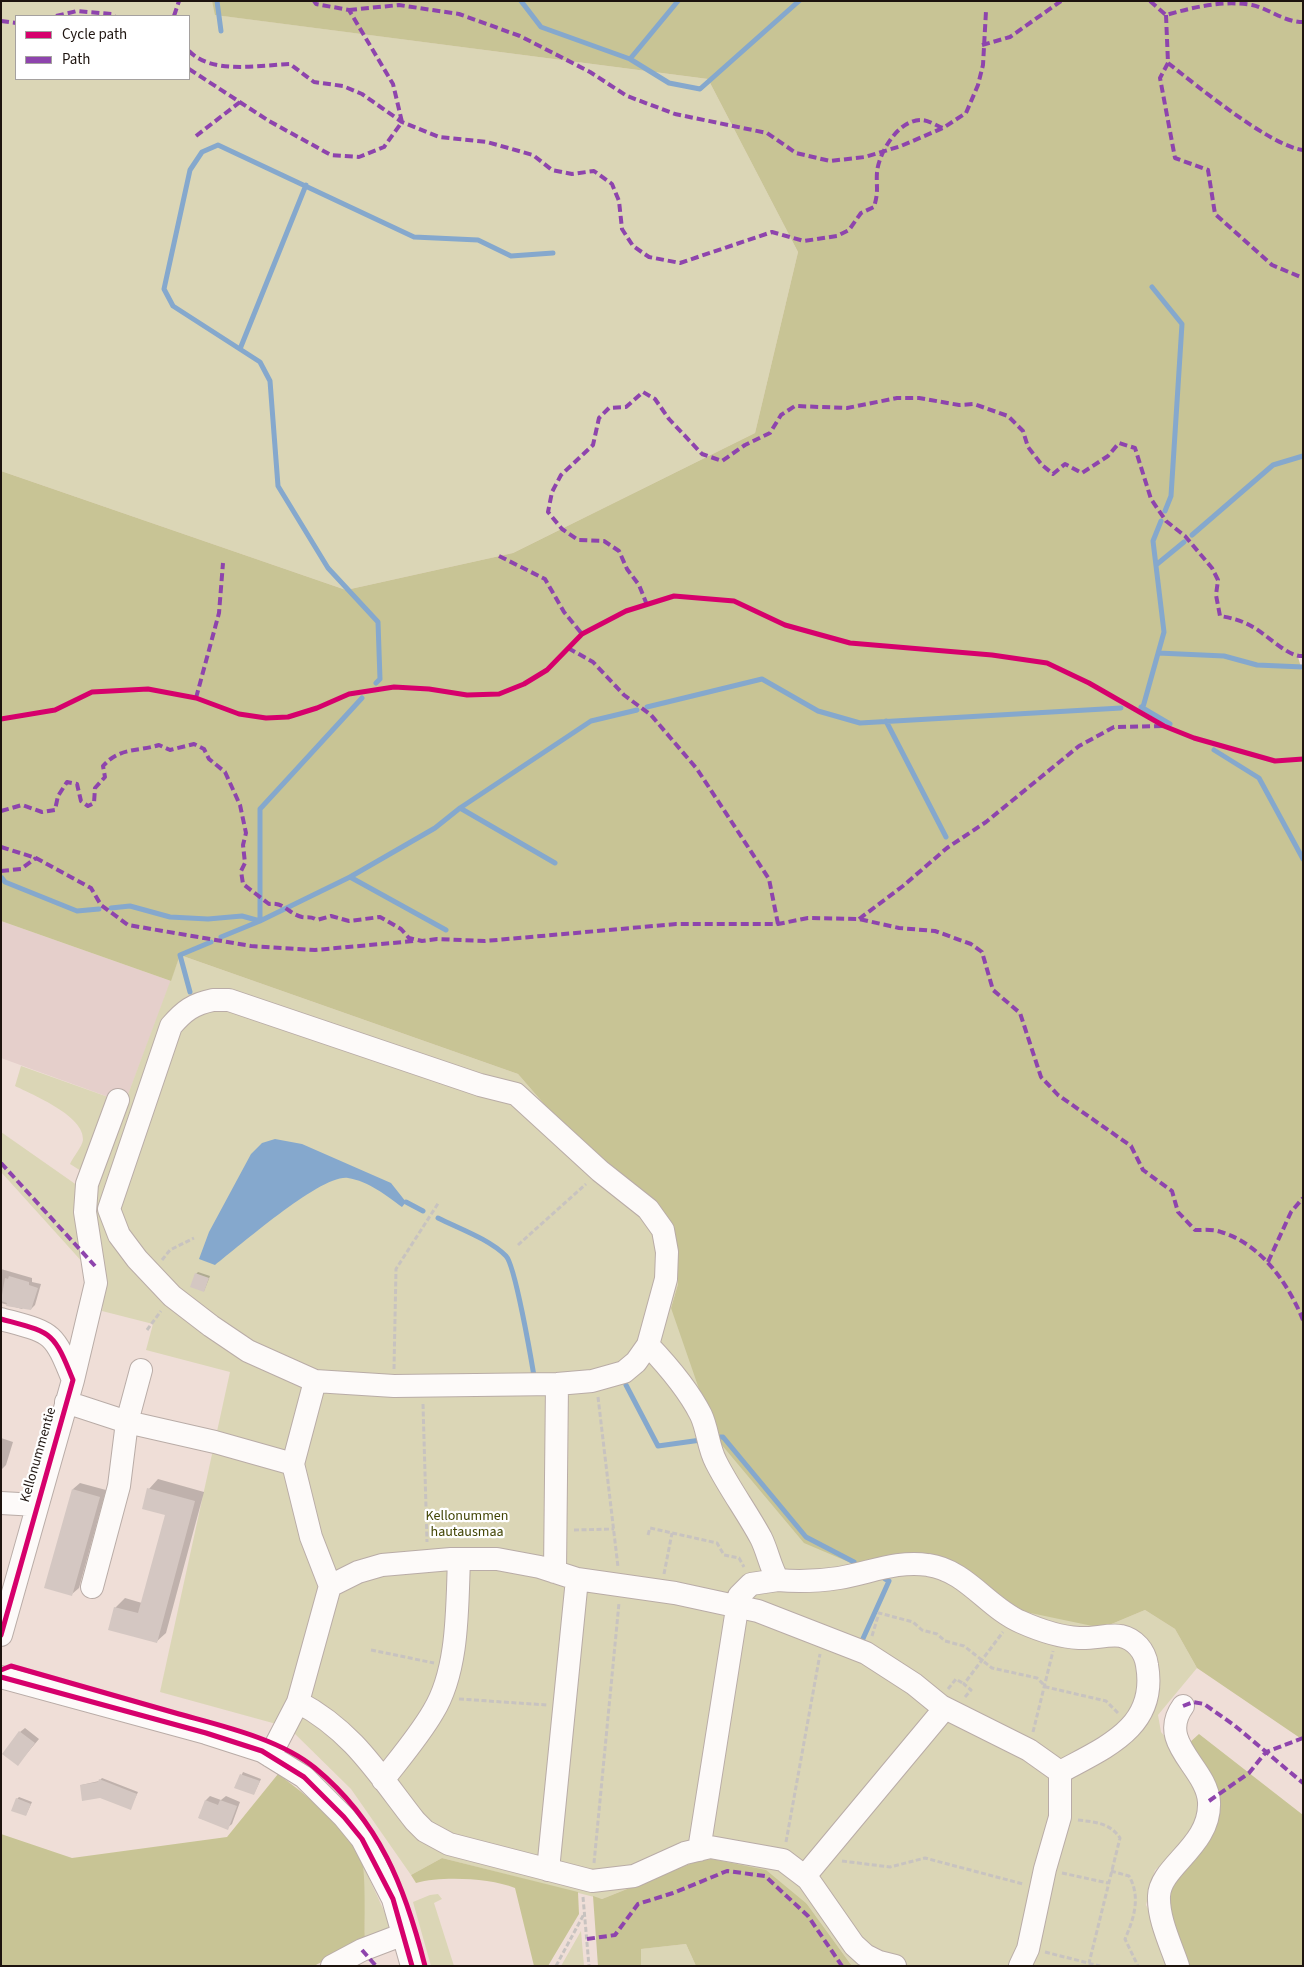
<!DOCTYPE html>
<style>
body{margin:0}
#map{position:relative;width:1304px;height:1967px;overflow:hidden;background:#efded7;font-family:"Source Sans 3",sans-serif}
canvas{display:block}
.frame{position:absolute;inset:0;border:2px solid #1d130e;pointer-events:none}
.legend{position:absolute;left:15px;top:15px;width:175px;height:65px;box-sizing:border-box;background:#fff;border:1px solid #a5a19f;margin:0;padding:6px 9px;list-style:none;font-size:15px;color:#1d130e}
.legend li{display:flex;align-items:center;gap:10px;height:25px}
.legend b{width:25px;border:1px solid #a5a19f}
</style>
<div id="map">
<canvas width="1304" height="1967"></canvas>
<div class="frame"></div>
<ul class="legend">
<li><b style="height:6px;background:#d6006c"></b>Cycle path</li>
<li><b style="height:6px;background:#8e44ad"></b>Path</li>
</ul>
</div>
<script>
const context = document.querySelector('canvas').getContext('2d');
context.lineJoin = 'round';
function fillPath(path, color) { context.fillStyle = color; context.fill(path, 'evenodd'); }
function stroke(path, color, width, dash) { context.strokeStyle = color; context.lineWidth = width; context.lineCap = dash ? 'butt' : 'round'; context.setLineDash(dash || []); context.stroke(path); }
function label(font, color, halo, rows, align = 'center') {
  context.font = font + ' "Source Sans 3",sans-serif'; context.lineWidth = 4.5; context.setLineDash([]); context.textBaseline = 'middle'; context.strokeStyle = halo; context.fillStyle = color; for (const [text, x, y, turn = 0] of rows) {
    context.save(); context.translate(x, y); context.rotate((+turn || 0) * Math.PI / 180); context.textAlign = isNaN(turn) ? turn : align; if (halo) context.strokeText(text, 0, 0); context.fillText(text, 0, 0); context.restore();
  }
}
const industrial = new Path2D(`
 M1 921 171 981 125 1103 1 1058Z`);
const green = new Path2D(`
 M1 1H212L216 15 708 79 798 252 755 433 513 553 346 590 1 471ZM16 16H189V79H16Z
 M180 955 518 1074 577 1142 674 1243 678 1284 671 1308 924 1559 1102 1628 1145 1610 1175 1629 1197 1668 1158 1715 1161 1732 1184 1759 1202 1811 1188 1844 1155 1870 1146 1905 1160 1932 1171 1966H852L807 1904 697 1861 602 1899 442 1858 411 1875 351 1789 292 1731 280 1725 160 1692 230 1372 146 1350 153 1324 102 1311 106 1280 93 1209 95 1183Z
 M21 1066 111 1098 86 1174 70 1164C73 1157 82 1147 83 1140 85 1116 33 1095 15 1086Z
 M1 1132 81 1188 85 1265 1 1172Z
 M362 1863 391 1926 365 1939Z
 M438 1894 442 1899 434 1903 454 1966H431L413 1902 430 1895Z
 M581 1931 584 1966H561Z
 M686 1944 696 1966H641L640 1949Z`);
const forest = new Path2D(`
 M212 1H1303V655L1298 657 1303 674V1740L1197 1668 1175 1629 1145 1610 1102 1628 1021 1611 924 1559 851 1563 804 1543 716 1438 671 1308 678 1284 674 1243 577 1142 518 1074 180 955 171 981 1 921V471L346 590 513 553 755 433 798 252 708 79 215 15Z
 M1199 1734 1303 1815V1966H1188L1169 1921 1171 1880 1208 1842 1189 1743Z
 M278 1774C304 1793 351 1830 362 1862 366 1875 364 1922 365 1939L314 1966H1V1834L72 1858 227 1837Z
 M442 1858 578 1892 579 1914 548 1966H534L515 1888C489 1878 442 1876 416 1883L411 1875Z
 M712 1859 766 1870 807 1904 852 1966H696L686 1944 641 1949V1966H598L593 1896 602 1899 697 1861Z`);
const water = new Path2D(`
 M275 1139 302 1144 391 1183 406 1202 402 1207C387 1196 368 1181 348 1178 321 1174 240 1246 215 1265L199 1259 209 1232 251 1154 262 1143Z`);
const shadow = new Path2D(`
 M1 1269 32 1278V1282L41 1284 35 1305 31 1309 24 1307 22 1309 1 1303Z
 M198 1272 210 1276 204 1291 196 1274Z
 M1 1438 13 1442 6 1465 1 1470Z
 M158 1479 204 1492 166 1633 156 1642 115 1608 125 1598 142 1603 166 1514 149 1489Z
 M80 1483 106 1490 79 1588 72 1594 73 1489Z
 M25 1728 39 1739 18 1764 20 1732Z
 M243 1772 261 1779 254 1794 236 1787Z
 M102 1778 138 1792 130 1809 81 1785 99 1781Z
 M210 1796 221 1800 226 1796 240 1802 232 1824 227 1828 199 1818 206 1800Z
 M19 1797 32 1802 26 1815 17 1799Z`);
const stream = new Path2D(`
 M217 1 221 31
 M521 1 541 27 630 59 669 83 700 89 799 1
 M630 59 678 1
 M1152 287 1182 324 1171 496 1165 511
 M240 349 306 185
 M1192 535 1273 465 1303 456
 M1156 565 1184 542
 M1158 653 1224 656 1257 665 1303 667
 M376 683 380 679 378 622 328 568 278 486 270 381 260 362 173 306 164 289 190 170 202 152 218 145 414 237 478 240 511 256 553 253
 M647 707 762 679 818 711 860 723 1121 708
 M1141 707 1170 724
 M1143 707 1164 632 1153 541 1161 521
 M886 721 946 837
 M1214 750 1259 778 1303 859
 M460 808 555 863
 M350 877 446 930
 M2 878 5 882 77 911 99 909
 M111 908 130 906 170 917 208 919 242 916 260 921 350 877 435 828 460 808 591 721 637 710
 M221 937 260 921V809L362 698
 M190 992 180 955 211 942
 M406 1202 423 1211
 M438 1218C460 1229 489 1239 506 1256 515 1265 531 1358 534 1376H537
 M626 1385 658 1446 701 1440
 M720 1437H723L806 1537 854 1562
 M861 1643 889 1581 885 1579`);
const building = new Path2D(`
 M195 1273 209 1278 204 1292 190 1287Z
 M9 1276 29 1282V1285L38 1288 31 1310 6 1306 7 1303 1 1301 5 1278 8 1279Z
 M147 1488 195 1501 157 1643 108 1630 114 1607 138 1613 165 1515 142 1509Z
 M72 1489 100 1497 72 1596 44 1588Z
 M19 1731 35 1743 18 1766 2 1754Z
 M240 1774 260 1781 254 1795 234 1788Z
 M99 1779 137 1794 131 1810 100 1798 82 1801 80 1785 98 1782Z
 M16 1798 31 1804 26 1816 11 1811Z
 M205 1800 218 1805 220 1800 237 1806 228 1830 198 1818Z`);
const path = new Path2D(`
 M518 1245 586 1184
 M162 1260 170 1250 194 1238
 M147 1330 161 1311
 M394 1369 396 1269 439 1202
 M598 1397 618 1567
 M423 1404 427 1542
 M574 1530 614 1529
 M648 1535 650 1528 717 1543 724 1555 739 1558 744 1567
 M664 1574 672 1533
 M872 1636 879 1613 913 1622 922 1630 937 1634 945 1641 964 1646 992 1668 1037 1678 1046 1687 1106 1701 1119 1714
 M371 1650 434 1663
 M948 1689 956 1679 964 1684
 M965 1697 971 1690 964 1684 1003 1632
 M459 1699 547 1705
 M1033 1732 1053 1651
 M1078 1820C1095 1822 1110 1823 1120 1838L1089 1963
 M786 1842 820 1654
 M842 1861 890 1867 925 1858 1023 1884
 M594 1863 619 1603
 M1111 1871 1129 1876C1141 1897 1134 1918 1125 1939L1138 1966
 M1062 1873 1108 1883
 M583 1897 589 1966
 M1045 1952 1100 1966
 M556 1966 584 1914`);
const minor = new Path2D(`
 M213 1000H229L480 1085 516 1094 600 1171 648 1209 663 1230 667 1252 666 1279 648 1345 636 1362 624 1372 592 1381 557 1384 394 1386 315 1381 248 1351 211 1326 172 1296 137 1259 119 1235 109 1209 171 1026C184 1011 193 1004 213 1000Z
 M1 1319C52 1333 53 1330 73 1380L1 1635
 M648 1345C668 1366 688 1389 701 1415 708 1430 708 1447 716 1462 729 1488 747 1512 761 1538 768 1552 770 1567 778 1580 798 1582 819 1581 839 1578 869 1573 898 1560 928 1565 966 1570 988 1608 1021 1622 1039 1630 1060 1637 1079 1638 1093 1639 1108 1634 1121 1636 1135 1639 1145 1651 1147 1665 1158 1727 1106 1747 1060 1772
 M73 1380 96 1283 85 1212 87 1184 118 1100
 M66 1402 127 1422 215 1442 293 1464
 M1 1503 37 1505
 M555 1572 557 1384
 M330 1586 358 1572 382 1565 451 1559H497L540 1567 577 1579 675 1593 758 1611 866 1653 914 1684 941 1706 1029 1750 1060 1772V1817L1045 1869 1028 1949 1020 1966
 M92 1587 119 1486 127 1422 141 1370
 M1 1677 206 1733 262 1751 304 1777 344 1817 362 1839 393 1899 412 1966
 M298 1702C353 1731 378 1774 415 1821L425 1831 449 1844 592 1881 634 1876 685 1853 710 1847 783 1860 808 1879 854 1945 865 1955 879 1962 895 1966
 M270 1756 298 1702 330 1586 311 1537 293 1464 315 1381
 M383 1780C400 1758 419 1736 433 1712 459 1670 457 1606 459 1559
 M699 1850 739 1596 751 1584 778 1580
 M548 1870 577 1579
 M805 1876 945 1708
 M332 1966 362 1950 404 1934
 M1178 1966C1171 1945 1158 1919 1159 1896 1160 1866 1211 1846 1209 1802 1207 1767 1156 1743 1183 1706`);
const quiet = new Path2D(`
 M1150 1 1166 15C1195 7 1222 0 1252 5 1270 9 1284 22 1303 22
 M349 10 399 5 459 14 520 36 590 72 627 96 675 114 767 133 796 153 830 161 865 157 901 146 943 128 966 113 978 85 983 65 986 11
 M1166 15 1168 63 1160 78 1175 158 1208 170 1215 214 1272 265 1303 278
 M56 16 77 11 112 14 115 16
 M174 16 179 1
 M1 21 16 23
 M982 45 1010 37 1061 1
 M189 51C212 75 260 65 290 64L314 82 343 86 362 94 402 122 439 137 487 142 533 155 552 170 572 174 594 171 612 184 619 201 622 229 633 246 649 257 680 263 772 232 804 241 837 236 849 230 861 213 874 207C879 190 876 187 877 172 879 153 898 119 922 120 928 120 937 126 943 128
 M1168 63C1196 85 1270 146 1303 150
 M189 69 269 121 331 155 359 157 384 147 402 122 393 84 349 10 316 4 314 1
 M196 136 240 102
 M499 556 545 579 564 612 582 634
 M647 605 639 585 627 569 619 551 604 541 578 540 562 529 548 512 552 492 561 475 593 445 599 418 609 408 626 407 643 392 655 399 669 419 702 454 722 461 745 445 770 433 781 415 795 406 847 408 897 398H919L959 405 974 404 1008 416 1023 431 1028 447 1042 465 1053 474 1065 464 1082 473 1108 456 1119 443 1135 448 1151 499 1166 521 1185 536 1212 568 1218 580 1216 595 1220 616C1232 618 1243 621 1253 627 1266 634 1289 658 1303 656
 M568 648 593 662 624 695 651 715 697 769 769 879 778 924
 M196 698 219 613 223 563
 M1 811 22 805 42 812 55 810 58 796 67 782 77 784 81 801 88 806 94 803 95 788 105 777 103 766C120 747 136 752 159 745L170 750 194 744 204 749 209 759 225 772 240 805 246 833 243 845 245 863 241 871 243 884 269 904C285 902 287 913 302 917 308 918 311 916 317 920L331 916 349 921 380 917 401 929 409 938 422 941 437 939 485 941 676 924H778L808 918 859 919 899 928 935 931 971 944 982 952 993 990 1020 1013 1041 1077 1058 1095 1131 1146 1143 1170 1172 1191 1178 1212 1195 1230C1203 1230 1214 1229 1221 1232 1261 1244 1288 1283 1303 1320
 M1 847 36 858 91 888 101 905 128 925 251 946 315 950 414 941
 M1 871 21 869 36 858
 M859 919 903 886 947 848 986 822 1079 746 1114 727 1162 726
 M1 1163 95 1266
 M1268 1262 1291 1212 1303 1198
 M1183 1706 1193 1702 1204 1704 1234 1725 1303 1783
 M1209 1801 1249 1773 1266 1752 1303 1738
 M587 1939 615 1935 638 1904 673 1893 727 1871 765 1876 808 1916 842 1966
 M362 1950 376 1966`);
const cycleway = new Path2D(`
 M1 719 55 710 92 692 148 689 196 698 239 714 266 718 288 717 317 708 349 694 394 687 429 689 467 695 499 694 524 684 547 670 582 634 626 611 674 596 734 601 785 625 850 643 992 655 1047 663 1089 683 1164 726 1194 738 1275 761 1303 759
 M1 1319C52 1333 53 1330 73 1380L1 1635
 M1 1670 11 1666C67 1682 123 1698 179 1714 222 1726 280 1739 315 1768 380 1822 405 1887 425 1966
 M1 1677 206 1733 262 1751 304 1777 344 1817 362 1839 393 1899 412 1966`);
const streetNames = [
 ["Kellonummentie",39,1455,-74]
];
const parkNames = [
 ["Kellonummen",467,1517],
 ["hautausmaa",467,1533]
];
fillPath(industrial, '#e5cfcb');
fillPath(green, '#dbd6b6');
fillPath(forest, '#c8c495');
fillPath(water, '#85a8cd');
fillPath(shadow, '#0003');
stroke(stream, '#85a8cd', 5);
fillPath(building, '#d4c7c2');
stroke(minor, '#b9aca7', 24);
stroke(path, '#c8c3c0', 3, [5, 2.5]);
stroke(minor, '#fdfaf9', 22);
stroke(quiet, '#8e44ad', 4, [8, 4]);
stroke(cycleway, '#d6006c', 5);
label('14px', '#1d130e', '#fff', streetNames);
label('14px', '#424505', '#fff', parkNames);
</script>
